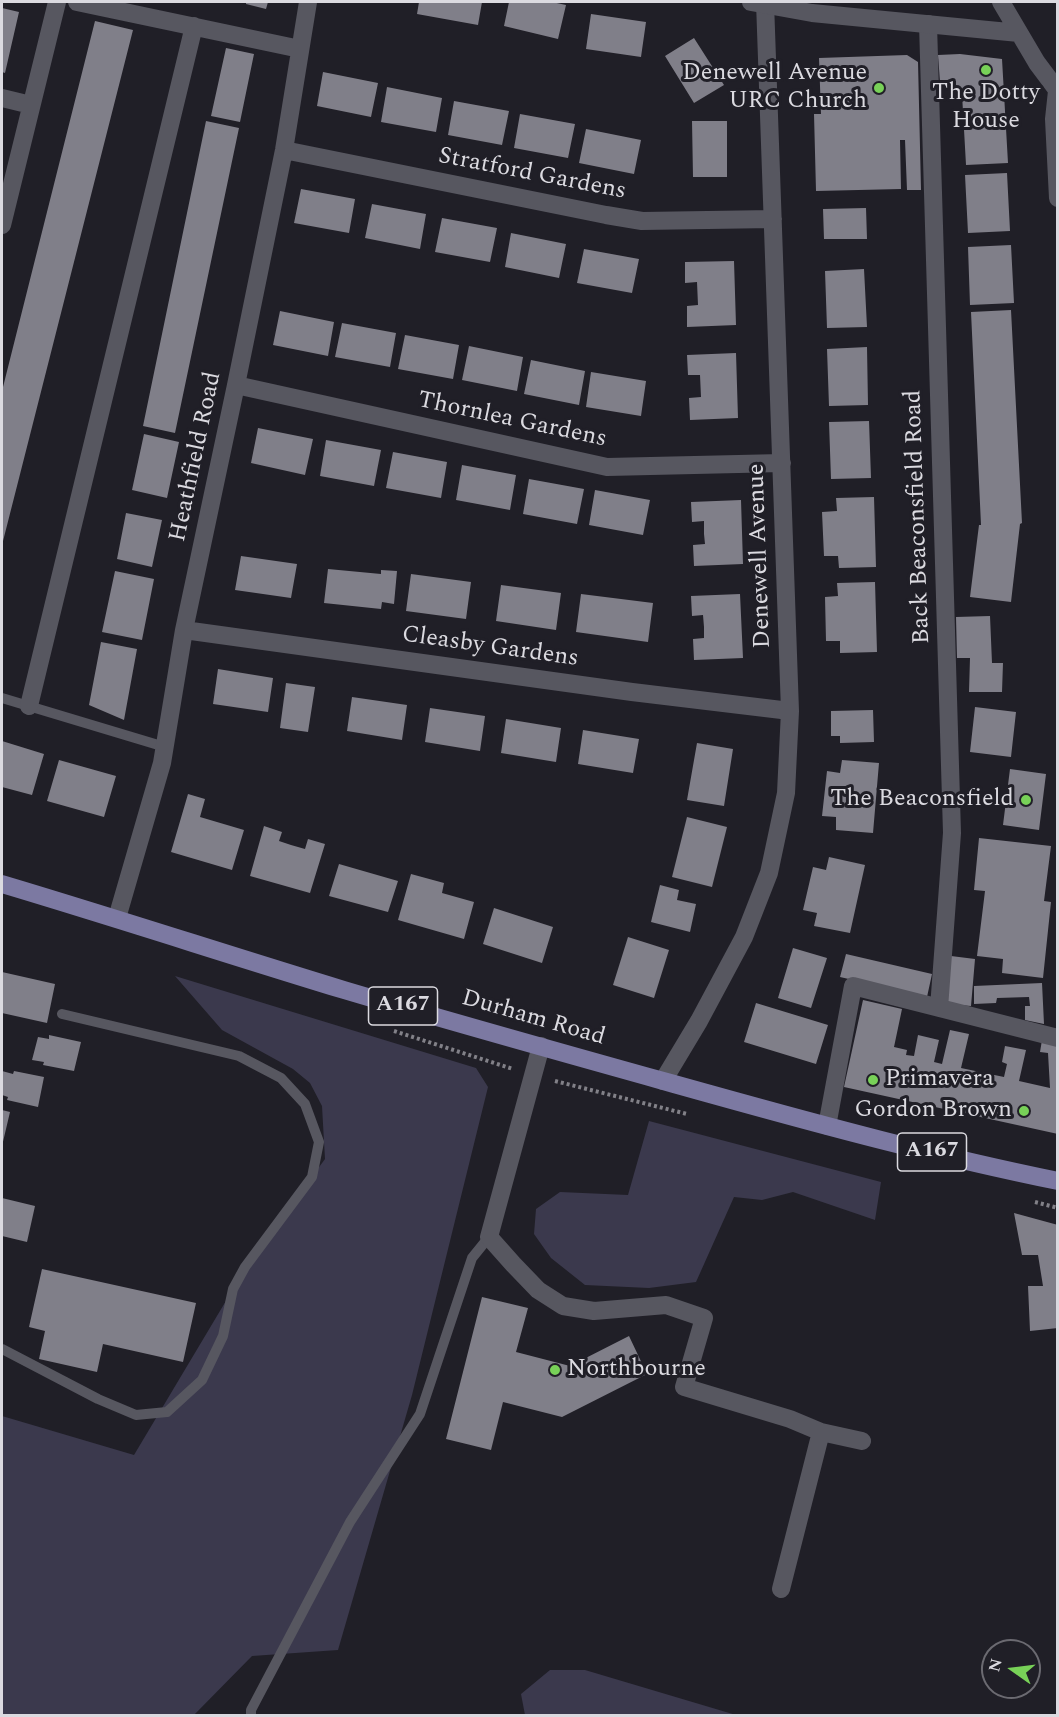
<!DOCTYPE html>
<style>
body{margin:0}
#map{position:relative;width:1059px;height:1717px;overflow:hidden;background:#201f27;font-family:Spectral,serif}
canvas{display:block}
.frame{position:absolute;inset:0;border:3px solid #dbdae0;pointer-events:none}
.north{position:absolute;left:981px;top:1639px;width:60px;height:60px;box-sizing:border-box;background:#201f27;border:2px solid #6b6a71;border-radius:50%;rotate:284deg;font-size:16px;font-weight:700;line-height:24px;text-align:center;color:#dbdae0}
.north::after{content:'';display:block;margin:auto;width:21px;height:27px;background:#78d158;clip-path:polygon(50% 0,100% 100%,50% 72%,0 100%)}
</style>
<div id="map">
<canvas width="1059" height="1717"></canvas>
<div class="frame"></div>
<div class="north">N</div>
</div>
<script>
const context = document.querySelector('canvas').getContext('2d');
context.lineJoin = 'round';
function fillPath(path, color) { context.fillStyle = color; context.fill(path, 'evenodd'); }
function stroke(path, color, width, dash) { context.strokeStyle = color; context.lineWidth = width; context.lineCap = dash ? 'butt' : 'round'; context.setLineDash(dash || []); context.stroke(path); }
function label(font, color, halo, rows, align = 'center') {
  context.font = font + ' Spectral,serif'; context.lineWidth = 6; context.setLineDash([]); context.textBaseline = 'middle'; context.strokeStyle = halo; context.fillStyle = color; for (const [text, x, y, turn = 0] of rows) {
    context.save(); context.translate(x, y); context.rotate((+turn || 0) * Math.PI / 180); context.textAlign = isNaN(turn) ? turn : align; if (halo) context.strokeText(text, 0, 0); context.fillText(text, 0, 0); context.restore();
  }
}
const green = new Path2D(`
 M175 976 476 1068 488 1087 412 1395 338 1650 252 1656 194 1715H2V1416L134 1455 248 1264 325 1159 322 1106 310 1083 293 1069 222 1030Z
 M649 1121 881 1182 875 1220 793 1192 762 1200 734 1197 696 1282 649 1288 585 1285 551 1258 534 1234 536 1209 560 1192 628 1195Z
 M550 1670H585L736 1715H525L521 1694Z`);
const building = new Path2D(`
 M246 2H268L266 9 246 4Z
 M419 2H482L478 25 417 14Z
 M509 2H552L566 5 558 39 504 26Z
 M2 8 19 12 5 73 2 72Z
 M591 14 646 22 641 57 586 49Z
 M95 21 133 30 2 545V391Z
 M694 38 724 85 694 103 665 56Z
 M226 48 254 54 240 122 211 116Z
 M960 54 1002 59 1008 163 966 165 962 94H956V81L940 82 938 55Z
 M907 55 918 62 921 190H907L905 140H900L901 189 816 191 814 114H821L819 58Z
 M323 72 378 83 371 117 317 106Z
 M387 87 442 98 436 132 381 122Z
 M454 101 509 111 502 145 448 135Z
 M520 114 575 124 568 158 514 148Z
 M206 121 239 128 175 433 143 426Z
 M692 121H727V177H693Z
 M586 129 641 140 634 174 579 163Z
 M1007 173 1010 231 968 233 965 175Z
 M301 189 355 199 349 233 294 223Z
 M372 204 426 214 420 249 365 238Z
 M866 208 867 239H824L823 209Z
 M442 218 497 228 490 262 435 252Z
 M511 233 566 244 559 278 505 267Z
 M1011 245 1014 303 970 305 968 247Z
 M584 249 639 259 632 293 577 283Z
 M734 261 736 325 687 327V306L698 305 697 282 685 283V262Z
 M864 269 867 327 827 328 825 271Z
 M1011 310 1022 523 1020 524 1011 602 970 597 979 525H981L971 312Z
 M280 311 334 322 328 356 273 345Z
 M342 323 396 333 390 367 335 357Z
 M405 335 459 345 453 379 398 369Z
 M469 346 523 357 517 391 462 380Z
 M867 347 868 405 829 406 827 349Z
 M736 353 738 418 690 420 689 398 701 397 700 375H688L687 355Z
 M531 360 585 371 579 405 524 394Z
 M591 372 646 381 641 416 586 407Z
 M869 421 871 478 831 479 829 422Z
 M258 428 313 439 305 475 251 463Z
 M144 434 179 442 167 498 132 490Z
 M326 440 381 450 374 486 320 476Z
 M393 452 447 462 441 498 386 488Z
 M462 465 516 475 510 510 456 500Z
 M529 479 584 489 577 524 523 514Z
 M595 490 650 500 643 535 589 525Z
 M874 497 876 567 839 568 838 556H824L822 512 837 511 836 498Z
 M741 500 743 564 694 566 693 545 705 544 704 534V521L692 522 691 502Z
 M126 513 162 520 152 567 117 559Z
 M241 556 297 564 291 598 235 590Z
 M328 569 381 574V570L397 571 394 604 382 602 381 609 324 603Z
 M115 571 154 579 142 640 102 632Z
 M411 574 471 582 466 619 406 611Z
 M875 582 877 652 840 653V641H826L825 597 838 596 837 583Z
 M501 585 561 593 556 630 496 621Z
 M581 594 653 603 648 642 576 632Z
 M740 594 743 658 694 660 693 639 704 638V627L703 615 692 616 691 596Z
 M990 616 992 663H1003L1002 692H969L970 658H957L956 617Z
 M101 642 137 649 124 720 89 705Z
 M218 669 273 678 268 712 213 704Z
 M286 683 315 687 308 732 280 728Z
 M352 697 407 705 402 740 347 731Z
 M975 707 1016 712 1011 757 970 752Z
 M430 708 485 716 480 751 425 742Z
 M873 710 874 742 840 743V736H831V711Z
 M506 719 561 728 556 762 501 753Z
 M583 730 639 739 633 773 578 764Z
 M2 741 44 754 32 795 2 787Z
 M697 743 733 749 724 806 687 800Z
 M59 760 116 776 104 817 47 801Z
 M842 760 879 763 873 833 836 830V817L822 816 827 771 840 773Z
 M1010 769 1046 774 1039 830 1003 825Z
 M188 794 205 799 200 817 244 830 232 870 171 852Z
 M687 817 727 827 712 887 672 877Z
 M264 826 282 832 279 841 291 845 305 849 308 839 325 844 310 893 250 876Z
 M979 838 1051 846 1044 901 1051 902 1043 978 1002 973 1003 959 977 956 985 891 974 890Z
 M829 857 865 865 850 933 814 926 817 913 803 910 813 867 826 870Z
 M339 864 398 881 388 912 329 896Z
 M411 874 444 883 442 893 474 902 464 939 398 920Z
 M660 885 679 890 677 900 696 904 690 932 651 922Z
 M494 908 553 927 542 963 483 944Z
 M628 937 669 950 654 998 613 985Z
 M793 948 827 958 811 1008 778 998Z
 M846 954 932 974 927 997 840 977Z
 M951 956 975 959 971 1006 946 1004Z
 M2 972 55 984 47 1023 2 1013Z
 M1042 983 1044 1024 1025 1020V1006H1030L1029 997 997 998 996 1003 974 1004V986Z
 M863 1000 902 1009 894 1047 907 1050 906 1055 914 1056 918 1035 939 1040 934 1062 942 1064 950 1030 969 1034 961 1068 1004 1077 1007 1064 1002 1062 1005 1046 1026 1050 1019 1081 1050 1088 1048 1053 1040 1052 1042 1040 1058 1043V1134L844 1087Z
 M756 1003 828 1025 816 1064 744 1042Z
 M49 1035 81 1042 74 1071 43 1065 44 1062 32 1060 38 1037 49 1039Z
 M2 1071 13 1074 14 1071 44 1077 38 1107 7 1100 8 1097 2 1095Z
 M2 1110 10 1112 2 1146Z
 M2 1198 35 1206 27 1242 2 1236Z
 M1014 1213 1058 1225V1328L1030 1331 1028 1286H1043L1038 1255H1022Z
 M42 1269 196 1303 183 1362 103 1344 97 1372 39 1359 45 1331 29 1327Z
 M482 1297 528 1308 516 1352 570 1366 629 1336 647 1374 562 1417 503 1402 491 1450 446 1439Z`);
const path = new Path2D(`
 M394 1031 513 1069
 M555 1081 687 1114
 M1035 1202 1058 1208`);
const lane = new Path2D(`
 M2 698 165 747
 M2 1349 98 1399 136 1415 167 1412 202 1380 223 1336 233 1289 245 1267 312 1177 319 1142 305 1104 281 1078 239 1056 62 1014
 M251 1716V1710L350 1522 420 1414 472 1258 489 1237`);
const street = new Path2D(`
 M77 2 300 49
 M928 24 952 833 939 1008
 M2 98 31 105
 M284 150 606 215 642 221 773 219
 M2 225 57 2
 M236 385 607 467 782 463
 M184 630 632 692 790 711
 M29 706 194 26
 M117 918 162 763 184 630 236 385 284 150 308 2
 M541 1046 489 1237 513 1264 538 1290 563 1306 594 1311 666 1305 704 1318 684 1387 790 1419 821 1432 862 1441
 M663 1081 699 1021 744 937 769 873 786 793 790 711 765 2
 M827 1126 853 986 1058 1038
 M781 1589 821 1432`);
const secondary = new Path2D(`
 M751 2 812 13 1019 33
 M1001 2 1037 63 1058 91
 M1057 91 1054 119 1058 198`);
const primary = new Path2D(`
 M2 884C116 918 229 955 344 990 465 1026 588 1060 710 1094 825 1126 940 1157 1058 1181`);
const markers = [
 [986,70,6,"#78d158"],
 [879,88,6,"#78d158"],
 [1026,800,6,"#78d158"],
 [873,1080,6,"#78d158"],
 [1024,1111,6,"#78d158"],
 [555,1370,6,"#78d158"]
];
const shields = [
 [403,1006,69],
 [932,1152,69]
];
const shieldNames = [
 ["A167",403,1006],
 ["A167",932,1152]
];
const poiNames = [
 ["Denewell Avenue",867,74],
 ["URC Church",867,102],
 ["The Dotty",986,94,"center"],
 ["House",986,122,"center"],
 ["The Beaconsfield",1014,800],
 ["Primavera",885,1080,"left"],
 ["Gordon Brown",1012,1111],
 ["Northbourne",567,1370,"left"]
];
const streetNames = [
 ["Stratford Gardens",532,175,11],
 ["Thornlea Gardens",512,421,12],
 ["Heathfield Road",197,457,-78],
 ["Back Beaconsfield Road",919,517,-92],
 ["Denewell Avenue",761,556,-92],
 ["Cleasby Gardens",490,648,8],
 ["Durham Road",533,1019,16]
];
fillPath(green, '#3b394d');
fillPath(building, '#807f89');
stroke(path, '#828188', 4, [3, 3]);
stroke(lane, '#575760', 10);
stroke(street, '#575760', 18);
stroke(secondary, '#575760', 18);
stroke(primary, '#7c79a2', 18);
for (const [x, y, r, color] of markers) { const dot = new Path2D(); dot.arc(x, y, r, 0, 2 * Math.PI); context.fillStyle = color; context.fill(dot); stroke(dot, '#201f27', 2); }
for (const [x, y, w] of shields) { const box = new Path2D(); box.roundRect(x - w / 2, y - 19, w, 38, 4.5); context.fillStyle = '#201f27'; context.fill(box); stroke(box, '#dbdae0', 1.5); }
label('bold 22px', '#dbdae0', null, shieldNames);
label('24px', '#dbdae0', '#201f27', poiNames, 'right');
label('24px', '#dbdae0', '#201f27', streetNames);
</script>
